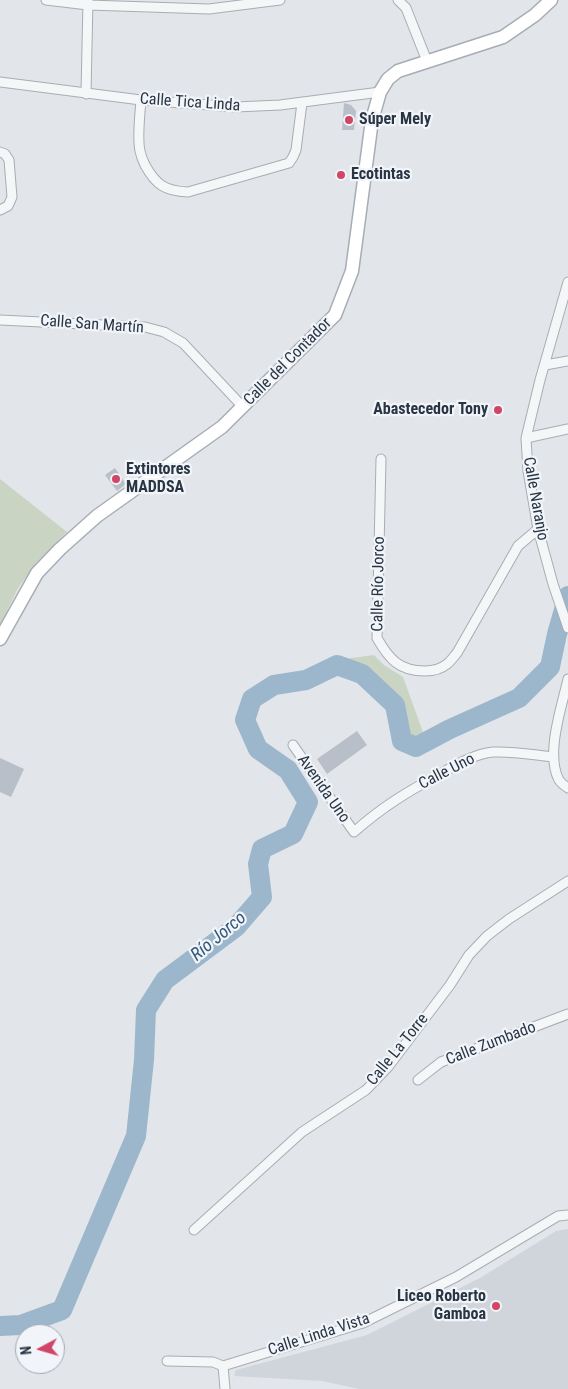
<!DOCTYPE html>
<meta charset="utf-8">
<style>
body{margin:0}
#map{position:relative;width:568px;height:1389px;overflow:hidden;background:#e2e6ea;font-family:"Roboto Condensed",sans-serif}
canvas{display:block}
.north{position:absolute;left:15px;top:1324px;width:50px;height:50px;box-sizing:border-box;background:#f1f4f8;border:1px solid #a1a8b0;border-radius:50%;rotate:264deg;font-size:14px;font-weight:700;line-height:20px;text-align:center;color:#293543}
.north::after{content:'';display:block;margin:auto;width:18px;height:22px;background:#d14566;clip-path:polygon(50% 0,100% 100%,50% 72%,0 100%)}
</style>
<div id="map">
<canvas width="568" height="1389"></canvas>
<div class="north">N</div>
</div>
<script>
const context = document.querySelector('canvas').getContext('2d');
context.lineJoin = 'round';
function fillPath(path, color) { context.fillStyle = color; context.fill(path, 'evenodd'); }
function stroke(path, color, width, dash) { context.strokeStyle = color; context.lineWidth = width; context.lineCap = dash ? 'butt' : 'round'; context.setLineDash(dash || []); context.stroke(path); }
function label(font, color, halo, rows, align = 'center') {
  context.font = font + ' "Roboto Condensed",sans-serif'; context.lineWidth = 4.5; context.setLineDash([]); context.textBaseline = 'middle'; context.strokeStyle = halo; context.fillStyle = color; for (const [text, x, y, turn = 0] of rows) {
    context.save(); context.translate(x, y); context.rotate((+turn || 0) * Math.PI / 180); context.textAlign = isNaN(turn) ? turn : align; if (halo) context.strokeText(text, 0, 0); context.fillText(text, 0, 0); context.restore();
  }
}
const built = new Path2D(`
 M568 1229V1389H359L322 1381 234 1376 236 1370 367 1335 480 1278 556 1231Z`);
const green = new Path2D(`
 M0 479 67 532 36 563 18 588 0 625Z
 M374 655 384 665 403 677 424 735 410 738 405 736 399 703 363 670 337 660Z`);
const river = new Path2D(`
 M0 1326 21 1325 62 1310 136 1136 144 1060 146 1010 165 980 236 927 262 897 258 864 262 849 293 834 308 802 288 770 258 749 245 720 252 699 274 685 306 680 337 665 362 674 395 705 402 741 416 747 450 729 519 698 550 667 557 634 568 596`);
const building = new Path2D(`
 M344 103 351 105 356 111 354 130H342Z
 M115 468 126 484 117 491 105 475Z
 M357 731 367 745 327 774 317 759Z
 M0 758 24 769 11 797 0 792Z`);
const street = new Path2D(`
 M46 0 88 5 209 9 280 0
 M398 0 406 8 427 61
 M0 82 141 100 236 107 280 105 380 92
 M86 94 88 0
 M141 100C140 114 137 138 140 151 141 156 143 161 145 165 156 185 165 191 188 192L289 163 293 157 296 150 302 103
 M0 152 5 154 9 160 12 197 8 206 0 210
 M568 282 540 380 526 438 528 471 538 529 553 584 568 628
 M0 320 145 327 164 332 183 343 243 407
 M545 365 568 361
 M526 438 568 429
 M381 459 377 638C389 659 399 671 425 671 432 671 441 669 447 664 451 661 454 656 457 653L518 546 538 529
 M568 679C562 706 545 754 559 780 561 783 565 786 568 788
 M293 745 354 832C382 807 407 792 440 774 456 765 474 754 493 752 513 751 534 755 554 757
 M418 1080 441 1062 568 1014
 M194 1230 302 1132 366 1090 388 1067 450 985 469 955 487 936 509 919 568 881
 M167 1361 213 1362 223 1366 363 1323 456 1277 558 1216 568 1215
 M223 1366 225 1389`);
const secondary = new Path2D(`
 M0 639 37 573 60 549 97 516 222 427 335 315 352 271 372 120 380 92 388 79 398 71 503 37 535 15 551 0`);
const markers = [
 [349,120,5,"#d14566"],
 [341,175,5,"#d14566"],
 [498,410,5,"#d14566"],
 [116,479,5,"#d14566"],
 [496,1306,5,"#d14566"]
];
const streetNames = [
 ["Calle Tica Linda",190,103,4],
 ["Calle San Martín",92,325,4],
 ["Calle del Contador",288,362,-45],
 ["Calle Naranjo",535,499,80],
 ["Calle Río Jorco",379,584,-89],
 ["Calle Uno",447,772,-27],
 ["Avenida Uno",323,789,55],
 ["Calle Zumbado",491,1044,-21],
 ["Calle La Torre",398,1050,-51],
 ["Calle Linda Vista",319,1335,-18]
];
const poiNames = [
 ["Súper Mely",359,120],
 ["Ecotintas",351,175],
 ["Abastecedor Tony",488,410,"right"],
 ["Extintores",126,470],
 ["MADDSA",126,488],
 ["Liceo Roberto",486,1297,"right"],
 ["Gamboa",486,1315,"right"]
];
const waterNames = [
 ["Río Jorco",219,937,-40]
];
fillPath(built, '#d0d5dc');
fillPath(green, '#c9d4c2');
stroke(river, '#9cb7cb', 20);
fillPath(building, '#b9bfc8');
stroke(street, '#a7adb5', 11);
stroke(secondary, '#a7adb5', 15);
stroke(street, '#f4f6f8', 9);
stroke(secondary, '#fff', 12);
for (const [x, y, r, color] of markers) { const dot = new Path2D(); dot.arc(x, y, r, 0, 2 * Math.PI); context.fillStyle = color; context.fill(dot); stroke(dot, '#f1f4f8', 2); }
label('16px', '#293543', '#f1f4f8', streetNames);
label('bold 16px', '#293543', '#f1f4f8', poiNames, 'left');
label('italic 18px', '#325778', '#f1f4f8', waterNames);
</script>
